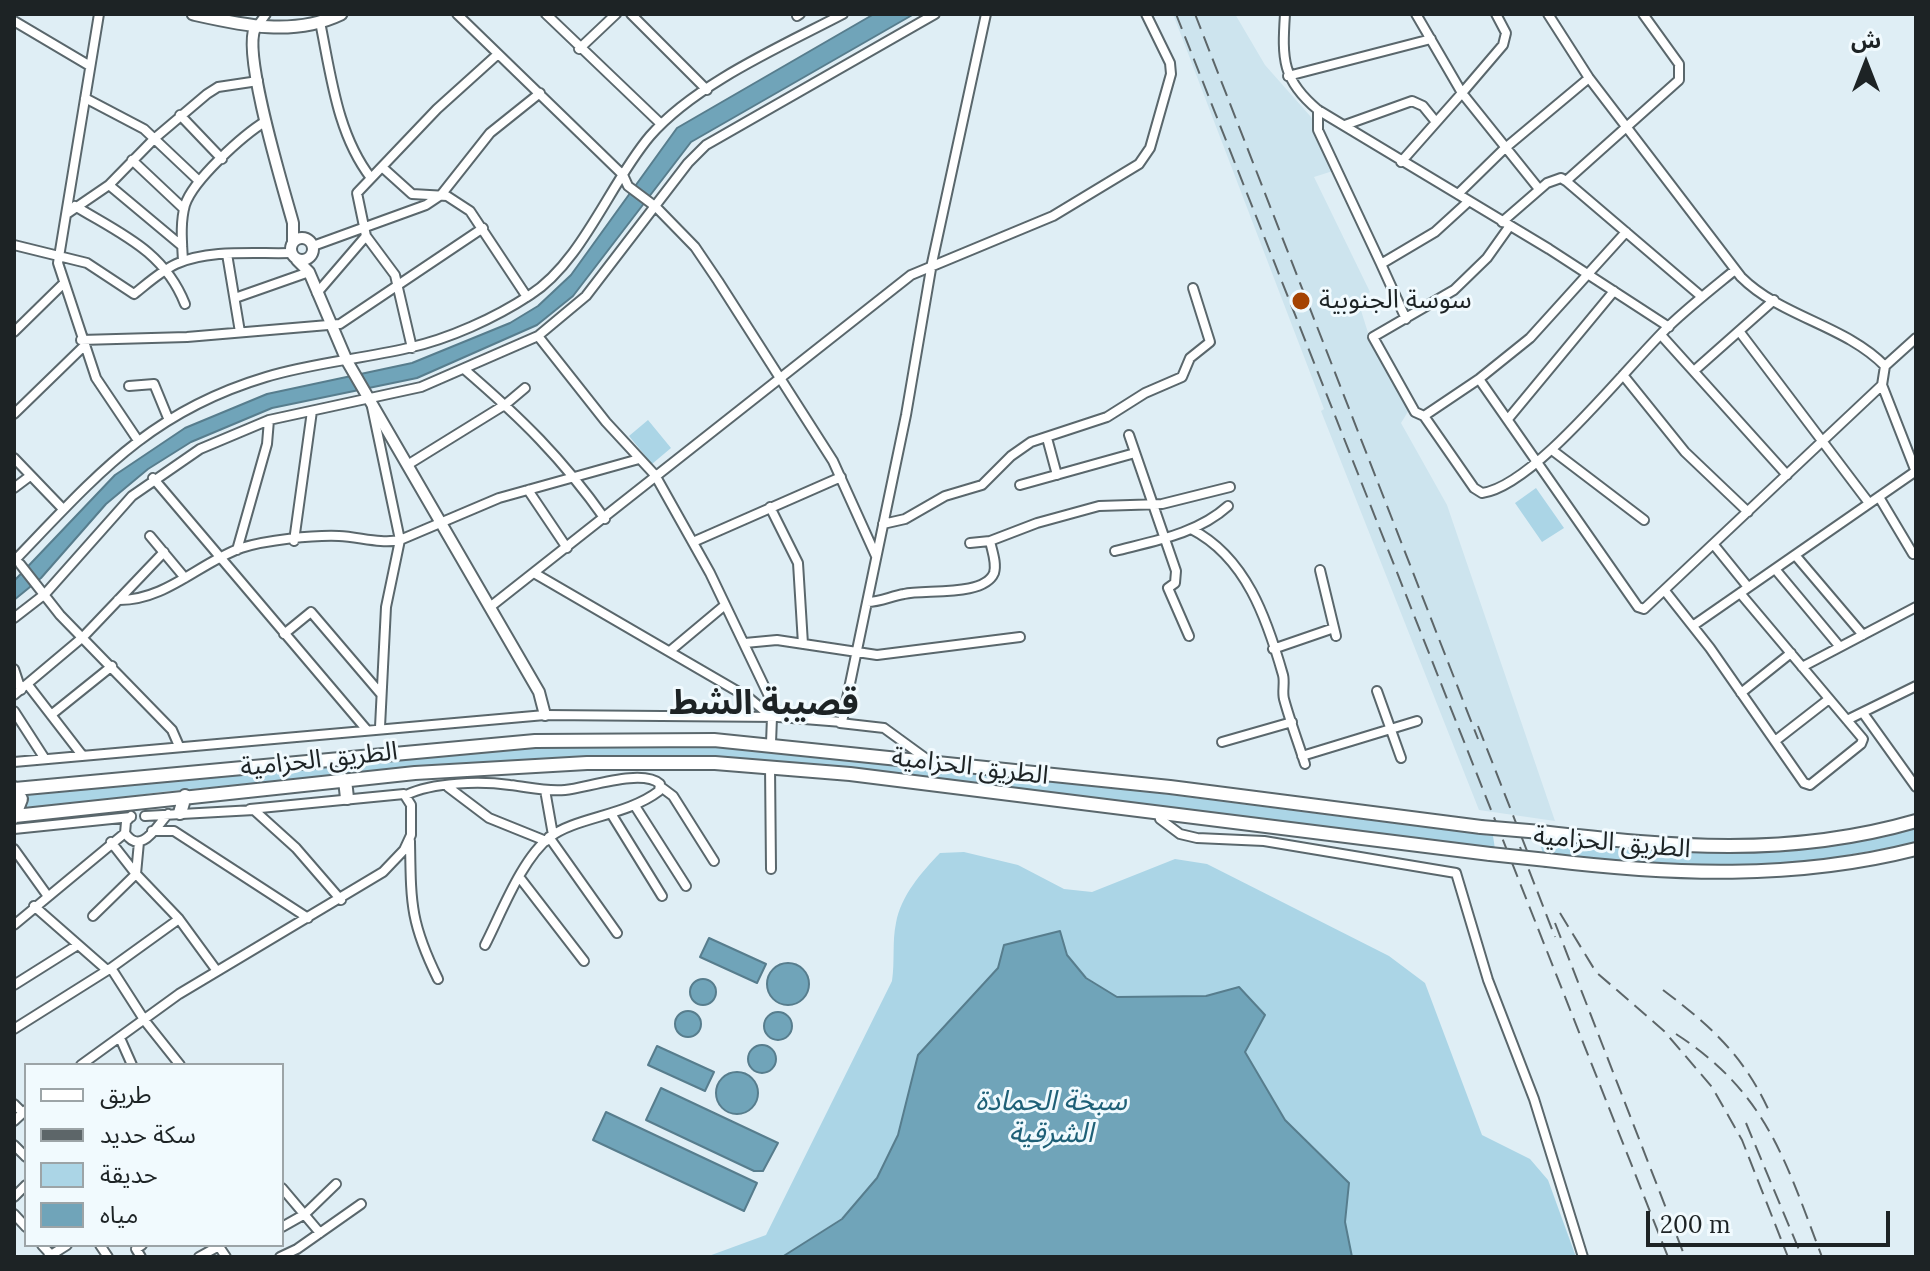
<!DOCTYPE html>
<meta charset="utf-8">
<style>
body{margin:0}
#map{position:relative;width:1930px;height:1271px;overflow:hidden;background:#dfeef5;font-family:Lora,"Noto Sans Arabic",serif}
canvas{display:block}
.frame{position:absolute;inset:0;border:16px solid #1d2325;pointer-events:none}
.legend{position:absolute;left:24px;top:1063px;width:260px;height:184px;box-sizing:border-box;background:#f1fafe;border:2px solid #9ca4a7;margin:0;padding:10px 14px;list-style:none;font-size:24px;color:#1d2325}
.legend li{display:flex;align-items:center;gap:16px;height:40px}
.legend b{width:40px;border:2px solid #9ca4a7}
.north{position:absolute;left:1826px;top:24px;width:80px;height:80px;-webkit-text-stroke:6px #f1fafe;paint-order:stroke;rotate:0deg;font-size:22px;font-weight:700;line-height:32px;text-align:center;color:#1d2325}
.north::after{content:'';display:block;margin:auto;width:28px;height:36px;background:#1d2325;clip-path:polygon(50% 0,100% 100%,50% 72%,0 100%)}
.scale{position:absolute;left:1646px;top:1211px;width:244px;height:36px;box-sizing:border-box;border:4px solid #1d2325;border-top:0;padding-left:10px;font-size:24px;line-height:28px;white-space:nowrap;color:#1d2325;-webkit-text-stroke:6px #f1fafe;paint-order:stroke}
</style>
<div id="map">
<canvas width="1930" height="1271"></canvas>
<div class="frame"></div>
<ul class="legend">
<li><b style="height:10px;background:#fff"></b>طريق</li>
<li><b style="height:10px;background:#5d6669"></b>سكة حديد</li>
<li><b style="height:22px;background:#abd5e6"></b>حديقة</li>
<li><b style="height:22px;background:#70a4b9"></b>مياه</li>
</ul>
<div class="north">ش</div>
<div class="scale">200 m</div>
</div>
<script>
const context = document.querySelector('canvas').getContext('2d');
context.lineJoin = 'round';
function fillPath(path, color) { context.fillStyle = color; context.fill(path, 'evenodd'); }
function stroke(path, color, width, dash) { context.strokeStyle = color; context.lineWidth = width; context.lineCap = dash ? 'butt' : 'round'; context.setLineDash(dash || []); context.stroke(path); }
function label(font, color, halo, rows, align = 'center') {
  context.font = font + ' Lora,"Noto Sans Arabic",serif'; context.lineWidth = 6; context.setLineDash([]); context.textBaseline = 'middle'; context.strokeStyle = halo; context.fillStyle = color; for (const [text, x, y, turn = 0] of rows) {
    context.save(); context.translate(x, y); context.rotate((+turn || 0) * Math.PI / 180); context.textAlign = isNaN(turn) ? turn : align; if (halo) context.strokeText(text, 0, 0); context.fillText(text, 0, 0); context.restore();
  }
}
const built = new Path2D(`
 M1173 14H1235L1265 65 1311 117 1336 170 1314 177 1370 292 1358 301 1370 339 1409 410 1401 423 1447 505 1555 821 1479 810 1321 411 1324 409Z`);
const green = new Path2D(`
 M648 420 671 448 652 464 629 436Z
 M1536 488 1564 528 1542 542 1515 503Z
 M544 745 723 746 929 764 1493 836 1495 849 649 758 473 763 161 792 26 811 23 790Z
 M1916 827V843L1791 865 1666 868 1543 854 1539 840C1667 857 1790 859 1916 827Z
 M964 852 1018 865 1064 889 1092 892 1175 859 1207 864 1389 956 1425 983 1482 1135 1530 1159 1548 1180 1576 1257H1352L1345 1222 1349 1183 1285 1120 1245 1052 1265 1015 1238 987 1206 996 1117 997 1087 978 1067 955 1004 945 998 968 918 1055 898 1135 877 1178 842 1218 782 1257H706L766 1235 892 981C895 962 892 941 896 923 901 895 922 872 940 853Z`);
const water = new Path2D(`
 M874 14H914L691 142 573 296 537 325 417 378 272 408 191 442 148 469 106 504 41 578 14 600V581L115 475 185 428 267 394 412 363 510 323 538 306 571 275 677 128Z
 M1060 931 1067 955 1086 978 1117 997 1206 996 1239 987 1265 1015 1245 1052 1285 1120 1349 1183 1345 1222 1352 1257H782L842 1219 877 1178 898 1135 918 1055 998 968 1004 945Z
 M709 938 766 964 757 983 700 957Z
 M767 984a21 21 0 1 1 42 0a21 21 0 1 1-42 0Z
 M690 992a13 13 0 1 1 26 0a13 13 0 1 1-26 0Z
 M675 1024a13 13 0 1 1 26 0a13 13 0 1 1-26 0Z
 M764 1026a14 14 0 1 1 28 0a14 14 0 1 1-28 0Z
 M748 1059a14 14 0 1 1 28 0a14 14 0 1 1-28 0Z
 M657 1046 714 1072 705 1091 648 1065Z
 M716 1093a21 21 0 1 1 42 0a21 21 0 1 1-42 0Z
 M661 1088 778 1143 763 1171H754L646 1120Z
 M606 1112 757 1183 744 1211 593 1140Z`);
const minor = new Path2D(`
 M99 14 58 263 96 378 137 439
 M457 14 623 175 628 186 656 207 695 247 718 281 833 461 876 556
 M546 14 661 124
 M631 14 707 90
 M1285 14C1282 59 1282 80 1318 110L1549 249 1669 327
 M1496 14 1506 33 1503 45 1462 93 1539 189
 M1548 14 1589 78 1741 277C1781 317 1845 325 1885 366L1882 385 1916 472
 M797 16 800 14
 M14 21 90 66
 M320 22C331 75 337 134 371 178
 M256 28 266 14
 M579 49 616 14
 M1288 76 1431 39
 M85 98 144 129 199 181
 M1318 110V130L1381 264
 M180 115 222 159
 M1345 125 1412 101 1423 106 1436 122
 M132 160 184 209
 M1401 162 1462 93 1416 14
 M382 167 412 194 447 196 470 211 527 297
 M1566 181 1702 297
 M109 185 182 246
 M1458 194 1504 149 1589 78
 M75 206C121 234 164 251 185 304
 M68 213 109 185 155 138 207 94 218 87 258 81
 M1502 222 1547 183 1561 178 1566 181 1679 80V64L1643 14
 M1509 227 1487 258 1454 290 1373 337 1415 412 1424 416 1474 488 1482 493C1535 486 1628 365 1669 326 1690 306 1713 288 1735 270
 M366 236 395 275 412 348
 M14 245 87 263 134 294C148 283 161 271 176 264 209 249 255 254 291 253
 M313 246 426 205 441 195 490 133 540 93
 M227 254 240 332
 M183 261C182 242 180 223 185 205 193 180 243 135 266 121
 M317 293 366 236 357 193 437 109 498 54
 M235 298 309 272
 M1406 319 1381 264 1435 232 1469 201
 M1739 331 1869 503
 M14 332 63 284
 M1661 335 1787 475
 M538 336 606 422 655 475 710 573 779 717
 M81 340 187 337 340 324 483 228
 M1885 366 1916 338
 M464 369C521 418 562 458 605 519
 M1695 370 1774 300
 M1623 375 1685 452 1748 512
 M1479 379 1638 607 1644 609 1882 385
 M129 386 154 384 168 418
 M372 407 400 540 386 607 380 727
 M14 414 83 347
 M1424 416 1479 379 1530 338 1626 232
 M1508 419 1614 291
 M1129 435 1176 571 1175 583 1168 588 1189 636
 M1047 438 1057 475
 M1552 450 1644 520
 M14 458 63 509
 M409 464 506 404 525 388
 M153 478 366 729
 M1020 485 1135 453
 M14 488 30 476
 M528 490 567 548
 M1879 497 1913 554
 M770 507 798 563 803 644
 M883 524 905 519 945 496 982 485 1011 456 1031 442 1107 417 1145 393 1182 377 1190 358 1210 342 1193 288
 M1191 529C1246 557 1267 619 1283 675 1285 683 1282 691 1284 699 1290 721 1298 742 1305 764
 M150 536 185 578
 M294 541 312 411
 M693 542 841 477
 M970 543 990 541 1037 523 1099 506 1162 504 1230 487
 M1714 545 1748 587
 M237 550 267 444 269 420
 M1115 551C1154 541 1197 534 1228 506
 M1795 555 1863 635
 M15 560C96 476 149 412 266 377 312 363 361 359 408 348 449 339 495 318 530 295 582 262 610 183 650 136 695 84 782 46 843 14
 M20 564 60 615 172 730 179 746
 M1775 569 1840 647
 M1320 570 1336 636
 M534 573 749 698 772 717 771 743
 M1665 591 1710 648 1804 783 1810 785 1861 744 1863 739 1740 593
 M118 600C165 601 199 563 241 548 266 540 313 535 339 536 360 537 380 544 400 540L499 498 639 459
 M867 602C881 602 891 596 904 594 925 589 984 597 994 573 997 563 992 551 990 541
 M490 607 911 275 1053 216 1139 164 1150 148 1171 74 1170 63 1146 14
 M14 618 45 594 132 496 200 449 269 420 421 387 538 336 586 296 688 163 706 145 935 14
 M1694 625 1916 471
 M284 634 311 612 381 694
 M745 643 777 640 877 655 1020 637
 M1273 649 1334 628
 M670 651 725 605
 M1802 667 1916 607
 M14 669 21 690
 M28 685 82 755
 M1377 691 1401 758
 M1741 693 1791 653
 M14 695 83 637 164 552
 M14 711 45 759
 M1863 713 1916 787
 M51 715 112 666
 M1847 720 1916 686
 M840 723 884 728 928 760
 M1775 741 1829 699
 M1222 742 1292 722
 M1302 756 1417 721
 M14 762 545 715 779 717 842 722 906 415 932 263 986 14
 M770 766 771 869
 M448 787 489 818 546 841
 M661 787 673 796 714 861
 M545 790 553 835
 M406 795C433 782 481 781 510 785 528 787 546 792 565 790 587 788 642 768 660 784L659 791C626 816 576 817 550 837 522 858 501 914 485 945
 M635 806 686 886
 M1159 813 1160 819 1180 834 1197 838 1264 841 1456 873 1488 980 1534 1099 1583 1257
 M612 815 662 896
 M131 816 126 822 125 833C141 856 156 827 168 814
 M145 816 254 810 296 848 341 900
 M14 829 131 817
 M152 831H174L308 918
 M549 837 617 933
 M410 841C411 903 410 922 438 979
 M111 842 136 874 179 919 217 971
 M14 849 47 895
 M520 878 584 961
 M34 906 107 970
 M93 916 136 874 139 842
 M14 925 125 833
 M111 968 145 1021 180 1065
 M14 985 76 946
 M14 1029 111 968 179 919
 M120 1038 132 1065
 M81 1065 179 994 383 872 404 850 411 835V805L404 794 250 809
 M14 1104 23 1113
 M14 1121 26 1110
 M14 1145 26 1157
 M282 1188 320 1233
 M14 1197 26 1185
 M14 1214 26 1227
 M282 1227 305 1214 336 1184
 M42 1245 52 1256
 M100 1245 108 1257
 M218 1245 226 1257
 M48 1257 67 1245
 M141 1257 136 1249 142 1245
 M199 1257 219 1246
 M280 1257 297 1249 361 1204`);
const tertiary = new Path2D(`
 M255 28C242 54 284 190 293 223V242
 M291 249a11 11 0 1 1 22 0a11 11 0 1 1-22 0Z
 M297 260 309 272 347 361 539 692 545 715`);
const secondary = new Path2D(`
 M193 14C242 25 293 37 341 14`);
const trunk = new Path2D(`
 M345 780 347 798
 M14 788 21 799 14 817
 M15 789 535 741 714 740 1170 787 1481 827
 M180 813 185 796
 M15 816 415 773 587 763H715L850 774 1490 854
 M1541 832C1671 847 1788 858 1916 821
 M1547 860C1671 875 1794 880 1916 849`);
const rail = new Path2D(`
 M1176 14 1668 1257
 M1195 14 1478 739
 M1478 726 1529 856
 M1520 847 1555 937
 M1560 913 1596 972 1664 1031 1712 1087 1742 1140 1788 1257
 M1555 923 1685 1257
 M1663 990C1712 1027 1744 1056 1770 1113
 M1676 1034C1767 1093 1785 1160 1822 1257
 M1746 1123 1802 1257`);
const trunkBridge = new Path2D(`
 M1481 827 1541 832
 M1490 854 1547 860`);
const markers = [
 [1301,301,10,"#a54302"]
];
const poiNames = [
 ["سوسة الجنوبية",1319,301]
];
const streetNames = [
 ["الطريق الحزامية",319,760,-6],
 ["الطريق الحزامية",970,767,7],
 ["الطريق الحزامية",1612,843,5]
];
const waterNames = [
 ["سبخة الحمادة",1051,1102],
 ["الشرقية",1051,1134]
];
const districtNames = [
 ["قصيبة الشط",764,704]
];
fillPath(built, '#cde4ee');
fillPath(green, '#abd5e6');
fillPath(water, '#70a4b9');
stroke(water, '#577d8d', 2);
stroke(minor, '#5a676c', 12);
stroke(tertiary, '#5a676c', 14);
stroke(secondary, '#5a676c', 15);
stroke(trunk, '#5a676c', 16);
stroke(minor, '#fff', 8);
stroke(tertiary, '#fff', 10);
stroke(secondary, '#fff', 11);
stroke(trunk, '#fff', 12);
stroke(rail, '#5d6669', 2, [16, 8]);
stroke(trunkBridge, '#5a676c', 16, []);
stroke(trunkBridge, '#fff', 12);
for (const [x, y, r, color] of markers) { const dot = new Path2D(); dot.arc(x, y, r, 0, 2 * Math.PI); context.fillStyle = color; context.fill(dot); stroke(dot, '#f1fafe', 3); }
label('26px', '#1d2325', '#f1fafe', poiNames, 'left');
label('26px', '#1d2325', '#f1fafe', streetNames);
label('italic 28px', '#1e6077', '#f1fafe', waterNames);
label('bold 34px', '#1d2325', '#f1fafe', districtNames);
</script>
